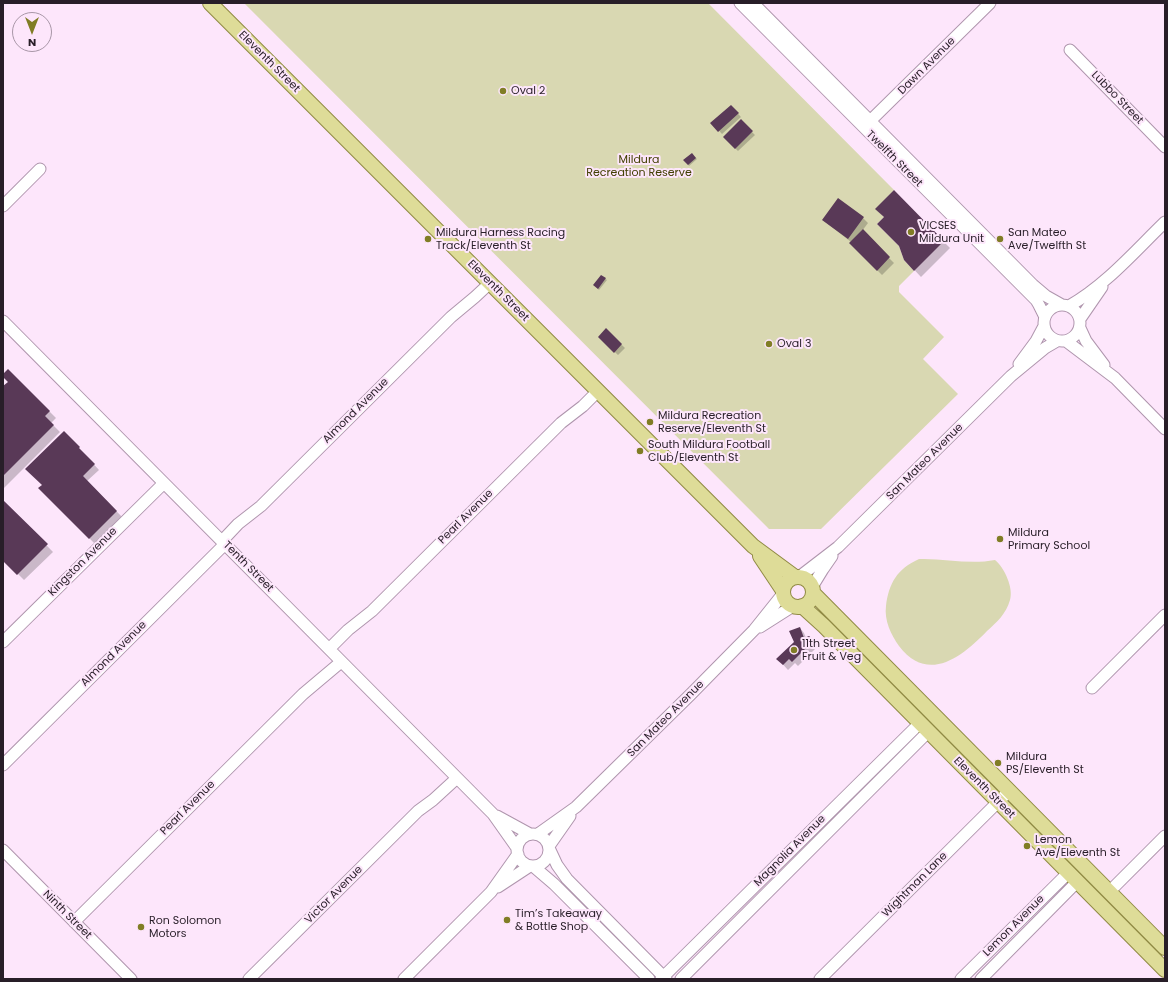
<!DOCTYPE html>
<meta charset="utf-8">
<style>
body{margin:0}
#map{position:relative;width:1168px;height:982px;overflow:hidden;background:#fde6fb;font-family:Poppins,sans-serif}
canvas{display:block}
.frame{position:absolute;inset:0;border:4px solid #281e28;pointer-events:none}
.north{position:absolute;left:12px;top:12px;width:40px;height:40px;box-sizing:border-box;background:#fde6fb;border:1px solid #a896a7;border-radius:50%;rotate:180deg;font-size:11px;font-weight:700;line-height:16px;text-align:center;color:#281e28}
.north::after{content:'';display:block;margin:auto;width:14px;height:18px;background:#807d25;clip-path:polygon(50% 0,100% 100%,50% 72%,0 100%)}
</style>
<div id="map">
<canvas width="1168" height="982"></canvas>
<div class="frame"></div>
<div class="north">N</div>
</div>
<script>
const context = document.querySelector('canvas').getContext('2d');
context.lineJoin = 'round';
function fillPath(path, color) { context.fillStyle = color; context.fill(path, 'evenodd'); }
function stroke(path, color, width, dash) { context.strokeStyle = color; context.lineWidth = width; context.lineCap = dash ? 'butt' : 'round'; context.setLineDash(dash || []); context.stroke(path); }
function label(font, color, halo, rows, align = 'center') {
  context.font = font + ' Poppins,sans-serif'; context.lineWidth = 4; context.setLineDash([]); context.textBaseline = 'middle'; context.strokeStyle = halo; context.fillStyle = color; for (const [text, x, y, turn = 0] of rows) {
    context.save(); context.translate(x, y); context.rotate((+turn || 0) * Math.PI / 180); context.textAlign = isNaN(turn) ? turn : align; if (halo) context.strokeText(text, 0, 0); context.fillText(text, 0, 0); context.restore();
  }
}
const green = new Path2D(`
 M244 3H708L894 190 876 209 884 217 877 224 899 246 904 260 914 271 899 286V292L944 337 923 359 958 394 821 529H769Z
 M919 559C944 558 969 565 995 560 1004 567 1014 588 1010 600 1006 614 997 622 987 631 962 657 928 684 899 646 891 635 884 620 886 606 889 583 897 569 919 559Z`);
const shadow = new Path2D(`
 M731 106 741 117 722 134 712 123Z
 M741 121 755 135 738 151 724 137Z
 M692 154 697 159 689 166 685 160Z
 M894 192 950 248 921 277 905 260 900 246 885 217Z
 M863 218 868 223 862 231 894 263 882 275 850 243 851 242 823 220Z
 M601 276 607 280 599 290 594 285Z
 M606 330 625 348 618 355 599 337Z
 M8 370 56 418 51 423 60 432 3 489V388L9 382 3 376Z
 M64 432 99 470 87 481 123 518 96 545 40 488 43 485Z
 M3 501 53 552 24 580 3 559Z
 M800 628 804 633 806 638 809 637 818 646 798 666 795 663 788 670 778 659 795 642Z`);
const building = new Path2D(`
 M731 105 739 113 718 132 710 123Z
 M741 119 753 131 735 149 723 137Z
 M692 153 696 158 688 165 683 160Z
 M894 190 944 241 914 271 904 260 899 246 877 224 884 217 875 209Z
 M838 198 864 217 848 239 822 220Z
 M863 229 890 257 877 271 849 243Z
 M601 275 606 278 598 289 593 285Z
 M606 328 622 344 614 353 598 337Z
 M8 369 50 411 45 416 54 425 3 476V386L8 382 3 377V374Z
 M64 431 80 447 79 448 95 464 83 476 117 511 89 539 38 488 42 485 25 469Z
 M3 500 48 544 17 575 3 561Z
 M800 627 804 638 809 636 814 640 792 662 789 659 783 665 776 659 794 642 789 631Z`);
const minor = new Path2D(`
 M740 3 1036 300 1039 305 1045 317
 M753 3 1033 285 1046 296 1062 305
 M1070 50 1165 147
 M865 126 990 3
 M3 206 40 169
 M1044 323a18 18 0 1 1 36 0a18 18 0 1 1-36 0Z
 M1069 306C1106 285 1135 251 1165 222
 M1080 319 1102 287
 M3 321 493 814 517 848
 M1080 328 1086 341 1104 365
 M1066 341 1115 378 1165 429
 M1019 364 1036 341 1044 326
 M222 541 238 524 261 506 451 317 475 297 490 283
 M799 577 838 547 1011 376 1045 348 1057 341
 M812 587 823 569 832 556
 M760 627 793 606
 M3 642 164 483
 M329 649 348 630 372 611 561 423 583 406 598 391
 M1092 688 1165 615
 M3 765 225 544
 M497 816 530 834
 M517 850a16 16 0 1 1 32 0a16 16 0 1 1-32 0Z
 M538 834 576 807 691 694 754 630 782 595
 M549 846 570 816
 M3 850 131 979
 M550 850 557 865 567 879 666 979
 M533 866 554 884 649 979
 M498 887 530 866
 M1109 892 1165 836
 M74 922 303 694 341 662
 M249 979 418 811 433 800 457 778
 M404 979 491 892 518 854
 M661 979 920 723
 M681 979 928 732
 M820 979 1004 796
 M961 979 1068 873
 M981 979 1077 882`);
const major = new Path2D(`
 M210 3 753 546 795 577
 M760 556 782 589
 M783 592a15 15 0 1 1 30 0a15 15 0 1 1-30 0Z
 M813 593 1165 948
 M802 606 824 626 1165 970`);
const markers = [
 [503,91,4,"#807d25"],
 [911,232,4,"#807d25"],
 [428,239,4,"#807d25"],
 [1000,239,4,"#807d25"],
 [769,344,4,"#807d25"],
 [650,422,4,"#807d25"],
 [640,451,4,"#807d25"],
 [1000,539,4,"#807d25"],
 [794,650,4,"#807d25"],
 [998,763,4,"#807d25"],
 [1027,846,4,"#807d25"],
 [507,920,4,"#807d25"],
 [141,927,4,"#807d25"]
];
const streetNames = [
 ["Eleventh Street",269,62,45],
 ["Dawn Avenue",927,66,-45],
 ["Lubbo Street",1117,98,46],
 ["Twelfth Street",894,159,45],
 ["Eleventh Street",498,291,45],
 ["Almond Avenue",356,411,-45],
 ["San Mateo Avenue",925,462,-45],
 ["Pearl Avenue",466,517,-45],
 ["Kingston Avenue",83,562,-45],
 ["Tenth Street",248,567,45],
 ["Almond Avenue",114,654,-45],
 ["San Mateo Avenue",666,719,-45],
 ["Eleventh Street",984,788,45],
 ["Pearl Avenue",188,808,-45],
 ["Magnolia Avenue",790,851,-45],
 ["Wightman Lane",915,885,-45],
 ["Victor Avenue",334,895,-45],
 ["Ninth Street",67,915,45],
 ["Lemon Avenue",1014,926,-45]
];
const poiNames = [
 ["Oval 2",511,91],
 ["VICSES",919,226],
 ["Mildura Unit",919,239],
 ["Mildura Harness Racing",436,233],
 ["Track/Eleventh St",436,246],
 ["San Mateo",1008,233],
 ["Ave/Twelfth St",1008,246],
 ["Oval 3",777,344],
 ["Mildura Recreation",658,416],
 ["Reserve/Eleventh St",658,429],
 ["South Mildura Football",648,445],
 ["Club/Eleventh St",648,458],
 ["Mildura",1008,533],
 ["Primary School",1008,546],
 ["11th Street",802,644],
 ["Fruit & Veg",802,657],
 ["Mildura",1006,757],
 ["PS/Eleventh St",1006,770],
 ["Lemon",1035,840],
 ["Ave/Eleventh St",1035,853],
 ["Tim’s Takeaway",515,914],
 ["& Bottle Shop",515,927],
 ["Ron Solomon",149,921],
 ["Motors",149,934]
];
const parkNames = [
 ["Mildura",639,160],
 ["Recreation Reserve",639,173]
];
fillPath(green, '#d9d8b2');
fillPath(shadow, '#0003');
fillPath(building, '#593957');
stroke(minor, '#af95ad', 13);
stroke(major, '#908a44', 16);
stroke(minor, '#fff', 11);
stroke(major, '#dedc98', 14);
for (const [x, y, r, color] of markers) { const dot = new Path2D(); dot.arc(x, y, r, 0, 2 * Math.PI); context.fillStyle = color; context.fill(dot); stroke(dot, '#fde6fb', 1.5); }
label('11px', '#281e28', '#fde6fb', streetNames);
label('11px', '#281e28', '#fde6fb', poiNames, 'left');
label('11px', '#424003', '#fde6fb', parkNames);
</script>
